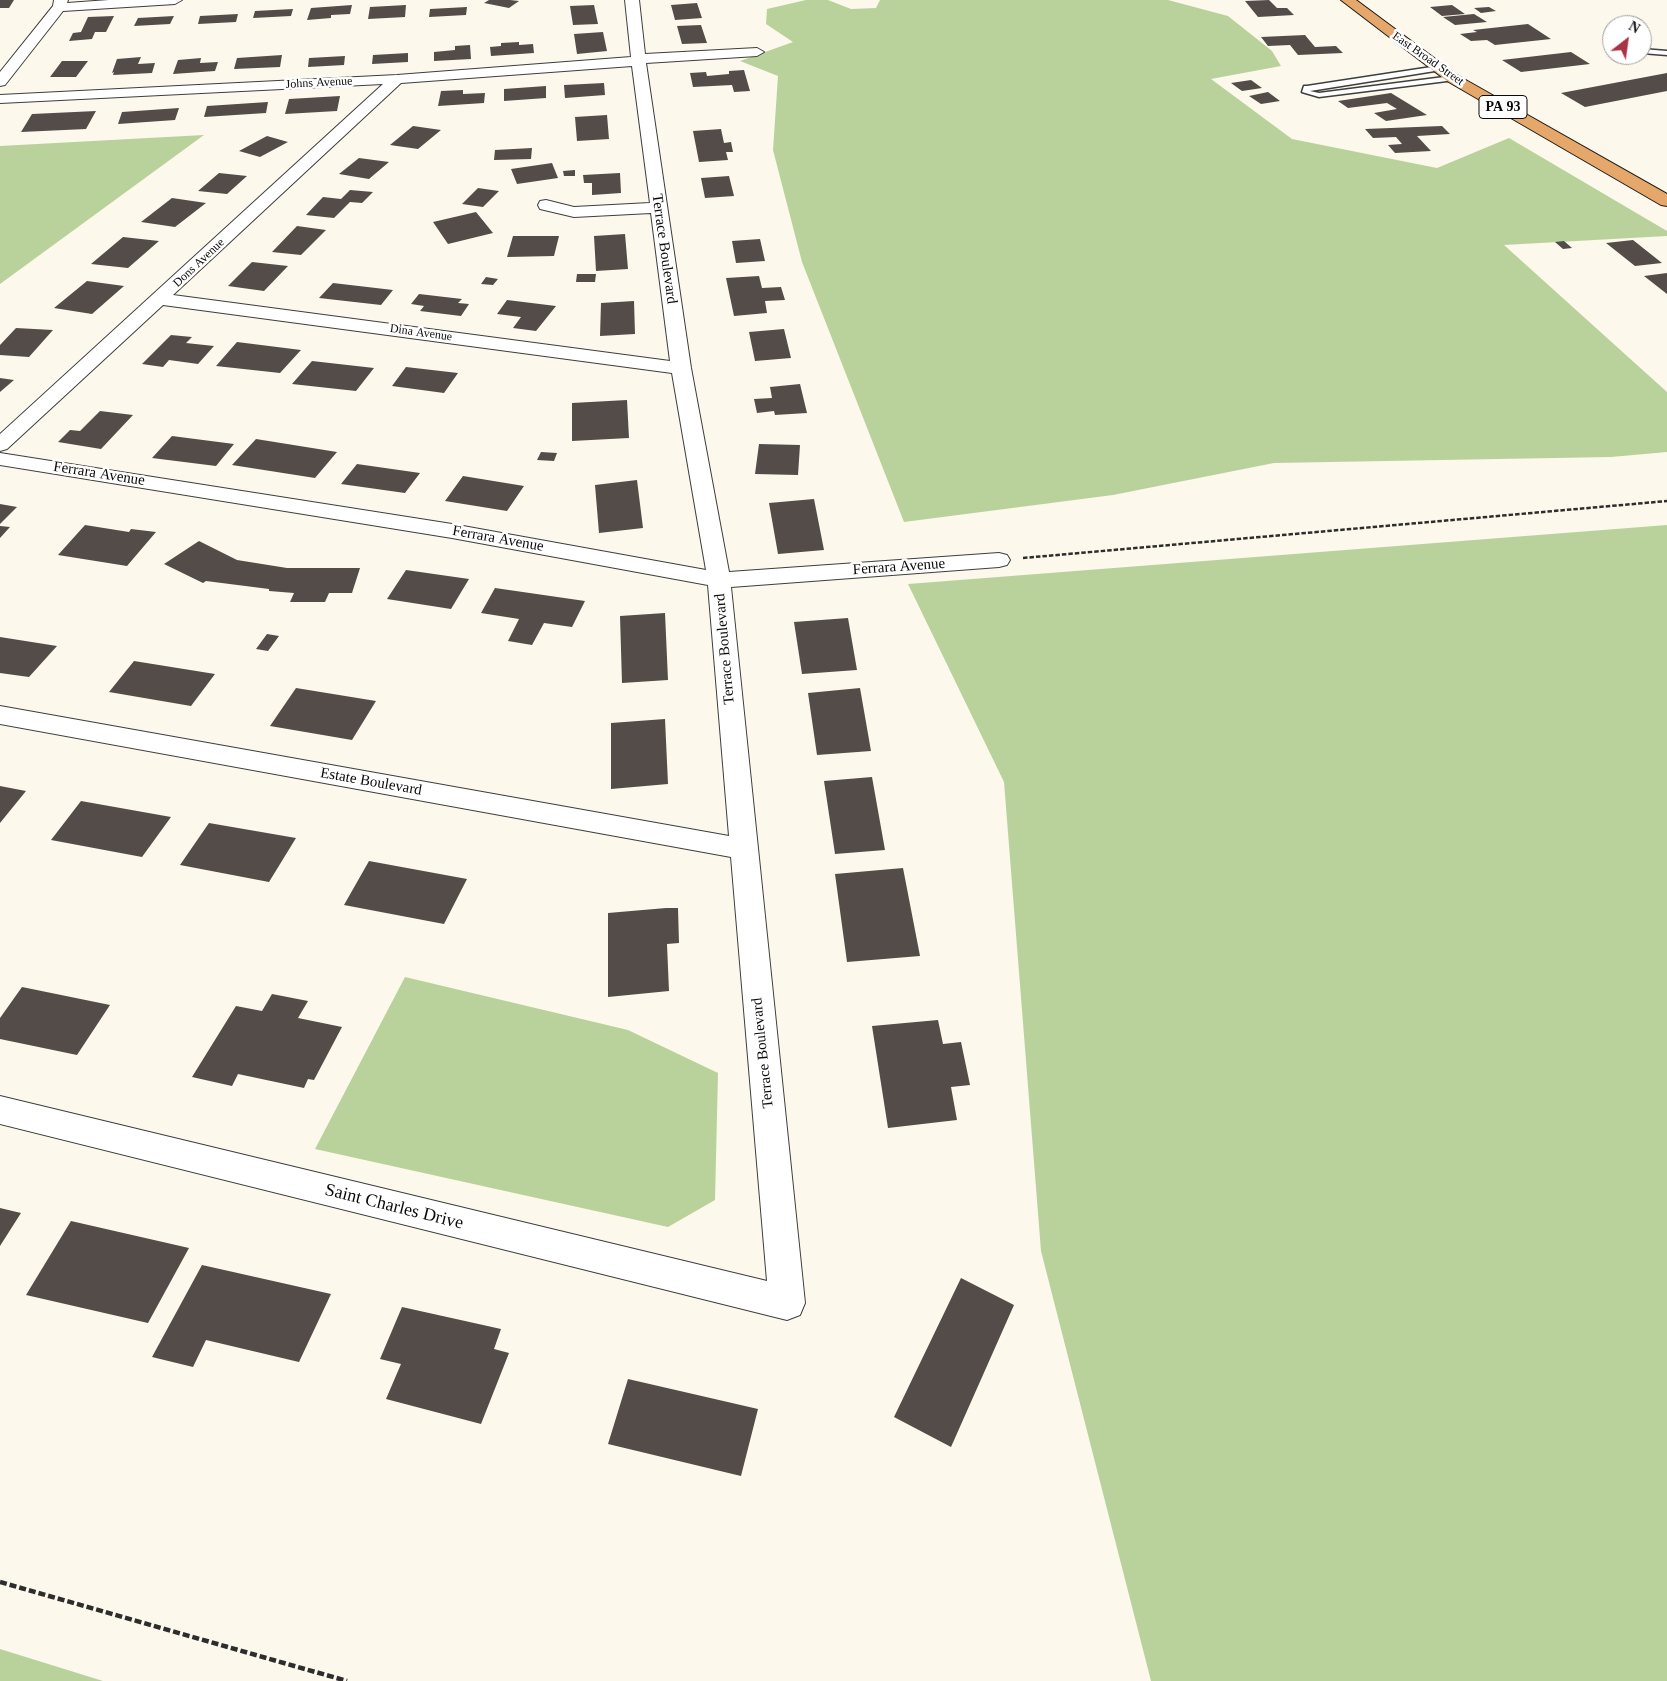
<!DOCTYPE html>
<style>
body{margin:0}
#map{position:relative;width:1667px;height:1681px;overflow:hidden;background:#fdf8ec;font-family:Georgia,serif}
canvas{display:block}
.north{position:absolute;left:1602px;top:15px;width:50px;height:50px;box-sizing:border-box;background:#fff;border:1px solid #9d9d9d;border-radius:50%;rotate:30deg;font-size:14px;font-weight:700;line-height:20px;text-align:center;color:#0b0b0b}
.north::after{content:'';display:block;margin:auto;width:18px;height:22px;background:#aa3446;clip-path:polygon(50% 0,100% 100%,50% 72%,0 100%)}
</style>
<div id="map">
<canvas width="1667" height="1681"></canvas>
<div class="north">N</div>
</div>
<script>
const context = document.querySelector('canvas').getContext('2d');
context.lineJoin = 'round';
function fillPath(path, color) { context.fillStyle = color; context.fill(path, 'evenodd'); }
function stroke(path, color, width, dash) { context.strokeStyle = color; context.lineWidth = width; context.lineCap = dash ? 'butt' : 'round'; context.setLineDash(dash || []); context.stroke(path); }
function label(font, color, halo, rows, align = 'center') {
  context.font = font + ' Georgia,serif'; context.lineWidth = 5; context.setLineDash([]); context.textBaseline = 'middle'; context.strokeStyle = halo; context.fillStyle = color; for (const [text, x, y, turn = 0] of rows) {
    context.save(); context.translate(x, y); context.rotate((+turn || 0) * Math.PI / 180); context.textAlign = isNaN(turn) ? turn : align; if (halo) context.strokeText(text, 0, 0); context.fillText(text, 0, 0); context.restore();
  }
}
const forest = new Path2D(`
 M806 0H828L851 9 876 8 880 0H1168L1228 16 1272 51 1281 66 1211 79 1292 139 1437 168 1509 138 1667 231V236L1504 245 1667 392V452L1611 457 1274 463 1113 495 904 522 802 262 773 150 778 76 740 61 793 42 766 24 767 9Z
 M204 135 0 284V146Z
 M1667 525V1681H1151L1041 1251 1004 782 908 584Z
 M405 977 628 1030 718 1073 715 1200 668 1227 315 1149Z
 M0 1649 103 1681H0Z`);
const building = new Path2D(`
 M0 0H14L9 8H0Z
 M489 0H510L519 1 509 8 484 3Z
 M1269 0 1277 8H1287L1294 15 1258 17 1245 1Z
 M697 3 702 18 675 20 671 5Z
 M352 5 350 14 331 15V18L307 20 311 8Z
 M406 5 405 17 368 19 370 7Z
 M594 5 598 24 573 25 570 6Z
 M1452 5 1465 14 1442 16 1430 7Z
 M467 7 466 15 429 17 430 9Z
 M1489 7 1496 11 1481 13 1474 8Z
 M293 9 291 16 253 18 255 11Z
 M238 14 236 22 198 24 200 16Z
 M1474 14 1487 22 1455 25 1443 17Z
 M114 16 106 32H95L92 39 69 41 73 33 81 32 88 17Z
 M174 16 170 24 134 26 138 18Z
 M1528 24 1551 39 1495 45 1487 40 1471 41 1460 34 1477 32 1473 30Z
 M701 25 707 43 682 44 677 26Z
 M603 32 607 51 577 54 574 34Z
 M1305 35 1315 47 1336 46 1343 53 1298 55 1290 45 1268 46 1261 37Z
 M519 42V45L533 44 534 53 491 56 490 47 501 46V43Z
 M470 45 471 59 434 61V52L455 50V46Z
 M1571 52 1590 64 1521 72 1502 60Z
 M408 53V62L372 64 373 55Z
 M282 55 280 67 234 69 237 58Z
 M345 56 344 65 308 67 309 58Z
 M141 57 138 64 155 63 152 73 113 75 114 72 112 73 117 59Z
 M201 58 200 63 218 62 215 71 173 74 178 60Z
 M62 61H88L76 77H50Z
 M744 70 750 91 734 92 732 85 693 87 690 73 706 72 707 76 729 74V71Z
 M1667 73V91L1585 107 1561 93Z
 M1251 80 1262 88 1242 91 1231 83Z
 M604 83 605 95 565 98 564 85Z
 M546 86V98L504 101V89Z
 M463 90V94L485 93 484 103 438 106 441 91Z
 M1268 92 1280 101 1261 104 1249 96Z
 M1391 93 1427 115 1386 121 1374 113 1397 109 1387 103 1348 108 1338 101Z
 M340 96 337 111 285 114 289 99Z
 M268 102 266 113 204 117 207 106Z
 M179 108 175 120 118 124 122 112Z
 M96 111 86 129 21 132 32 114Z
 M607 115 609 139 577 141 575 117Z
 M413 126 441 130 418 149 390 145Z
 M1442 126 1450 134 1417 136 1431 151 1395 153 1388 145 1402 144 1396 137 1373 138 1365 129Z
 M721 129 724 143 731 142 733 152H726L728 160 699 162 693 131Z
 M267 136 288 142 260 157 239 151Z
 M532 148 531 159 494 160 495 150Z
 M359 158 389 162 369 179 339 174Z
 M552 163 558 178 517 184 511 169Z
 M575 170V176H564L563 171Z
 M219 173 247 176 227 194 198 191Z
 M620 173 621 193 592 195V183H584L583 175Z
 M729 176 734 196 705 198 701 178Z
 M478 188 499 191 483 207 462 204Z
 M350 190 373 192 362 203 350 202 334 218 306 215 323 197 341 199Z
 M172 198 206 203 175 227 141 222Z
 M476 212 493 233 448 244 433 222Z
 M297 226 326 230 301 255 272 252Z
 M625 234 628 269 596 271 594 236Z
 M513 236H559L554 256 507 257Z
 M123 237 159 241 128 268 91 264Z
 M760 239 765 261 736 263 732 241Z
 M1633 240 1662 263 1635 266 1606 243Z
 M1564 241 1572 248 1563 249 1555 242Z
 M252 262 288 266 264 291 228 286Z
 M1667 273V294L1644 276Z
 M577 274H596L595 282H576Z
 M759 276 762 288 781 287 785 300 765 301 767 313 734 316 726 278Z
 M486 277 498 279 493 285 481 284Z
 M87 281 124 286 92 314 54 308Z
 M333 283 393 290 381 305 319 298Z
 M419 294 462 299 458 303 469 304 461 316 420 311 424 306 411 304Z
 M507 300 556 306 536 331 513 328 521 317 497 314Z
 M634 301 635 334 600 336 601 303Z
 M16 328 53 330 29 357 0 355V345Z
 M784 329 791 358 755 361 749 332Z
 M171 335 192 337 186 343 214 346 198 364 169 360 163 367 142 364Z
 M237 342 301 350 280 373 216 366Z
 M312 361 374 368 356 391 292 384Z
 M406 367 458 373 444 393 392 386Z
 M0 378 14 380 0 392Z
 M800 384 807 413 775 415 774 411 757 413 754 399 772 398 770 387Z
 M627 400 629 438 572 441V403Z
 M100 411 133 415 101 449 58 442 70 430 80 431Z
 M172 436 234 444 216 466 152 458Z
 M256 439 337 452 315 478 232 465Z
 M759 444 800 445 798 475 755 474Z
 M541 452 557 453 554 461 537 460Z
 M357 464 420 473 405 493 341 484Z
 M463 476 524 486 507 511 445 501Z
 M637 480 643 528 599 533 595 485Z
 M814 499 824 550 778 554 769 503Z
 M0 504 17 507 0 524Z
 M85 525 129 532 131 529 156 532 127 566 58 555Z
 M0 526 10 527 0 538Z
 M199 541 237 560 287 568H360L352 593H329L325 602H290L294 593 269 591V589L206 581 203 583 164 564Z
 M406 570 469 579 451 609 387 599Z
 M495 588 585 601 572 627 544 623 532 645 508 641 519 619 481 613Z
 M665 613 668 680 622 683 620 616Z
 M848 618 857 670 802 674 794 622Z
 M267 634 279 636 268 651 256 649Z
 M0 637 57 646 29 677 0 673Z
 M134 661 215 674 191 706 109 692Z
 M296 688 376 701 352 740 270 726Z
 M860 688 871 751 817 755 808 693Z
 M665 719 668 784 611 789V723Z
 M872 777 885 850 835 854 824 781Z
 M0 786 26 791 0 823Z
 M81 801 171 817 142 857 51 840Z
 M209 823 296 838 269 882 180 865Z
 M369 861 467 879 444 924 344 905Z
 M903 868 920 956 847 962 835 874Z
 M666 908H678L679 943 667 944 669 991 608 997V913Z
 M22 987 110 1005 77 1055 0 1039V1018Z
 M272 994 308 1001 298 1018 342 1027 314 1080 308 1079 304 1088 238 1074 232 1086 192 1077 236 1006 262 1011Z
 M938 1020 943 1044 961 1042 970 1085 951 1087 957 1120 888 1128 872 1026Z
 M0 1208 21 1213 0 1246Z
 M71 1221 189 1248 148 1323 26 1295Z
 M202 1265 331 1294 299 1362 206 1340 193 1367 152 1357Z
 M961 1278 1014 1305 951 1447 894 1417Z
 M402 1307 501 1329 494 1349 509 1353 481 1424 386 1399 401 1364 380 1359Z
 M628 1379 758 1409 741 1476 608 1444Z`);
const pathFar1 = new Path2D(`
 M1023 558 1667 501`);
const path = new Path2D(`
 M0 1582 347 1681`);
const service = new Path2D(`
 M1608 45H1612V49H1608Z
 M1642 49 1667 51V55L1642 53Z
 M1438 66 1442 68 1441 70 1310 91 1319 93 1452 76H1455V80L1319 97 1302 92 1304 86H1307Z`);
const minor = new Path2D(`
 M54 0H68L67 3 109 0H182L175 4 63 11 5 85 0 86V72L53 6Z
 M625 0H639L645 54 757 48 764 52 757 56 646 63 691 368 729 572 999 553 1007 555 1010 560 1007 565 999 567 731 587 805 1303 800 1315 787 1320 0 1124V1096L767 1281 731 857 0 724V706L729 836 708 585 452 538 0 465V453L452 524 706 570 672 373 163 305 7 449 0 451V434L383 84 0 103V95L397 75 631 57ZM632 66 650 203 574 207 546 200 540 201 538 205 540 209 574 217 651 213 670 361 173 295 401 83Z`);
const trunk = new Path2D(`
 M1341 0H1356L1457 75 1667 194V206L1661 205 1447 81Z`);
const farStreetnames = [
 ["East Broad Street",1428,59,35],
 ["Johns Avenue",319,83,-3],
 ["Dons Avenue",199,263,-43],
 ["Dina Avenue",421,333,8]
];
const shields = [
 [1503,107,48]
];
const shieldNames = [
 ["PA 93",1503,107]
];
const streetNames = [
 ["Terrace Boulevard",664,249,82],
 ["Ferrara Avenue",99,474,9],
 ["Ferrara Avenue",498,539,10],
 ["Ferrara Avenue",899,567,-4],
 ["Terrace Boulevard",725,649,-95],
 ["Estate Boulevard",371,782,10],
 ["Terrace Boulevard",763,1053,-96]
];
const nearStreetnames = [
 ["Saint Charles Drive",394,1207,14]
];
fillPath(forest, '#b9d29b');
fillPath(building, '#534c49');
stroke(service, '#3e3e3e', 3);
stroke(minor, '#3e3e3e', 2);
stroke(trunk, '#1c1c1c', 2);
stroke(pathFar1, '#2d2d2d', 2.5, [4.5, 2]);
stroke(path, '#2d2d2d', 4.5, [7, 3]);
fillPath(service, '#fff');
fillPath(minor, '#fff');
fillPath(trunk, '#e6a86a');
label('12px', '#0b0b0b', '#fff', farStreetnames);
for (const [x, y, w] of shields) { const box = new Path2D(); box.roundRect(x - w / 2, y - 11.5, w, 23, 4); context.fillStyle = '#fff'; context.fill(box); stroke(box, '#0b0b0b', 1); }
label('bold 14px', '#0b0b0b', null, shieldNames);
label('15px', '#0b0b0b', '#fff', streetNames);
label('18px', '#0b0b0b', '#fff', nearStreetnames);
</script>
